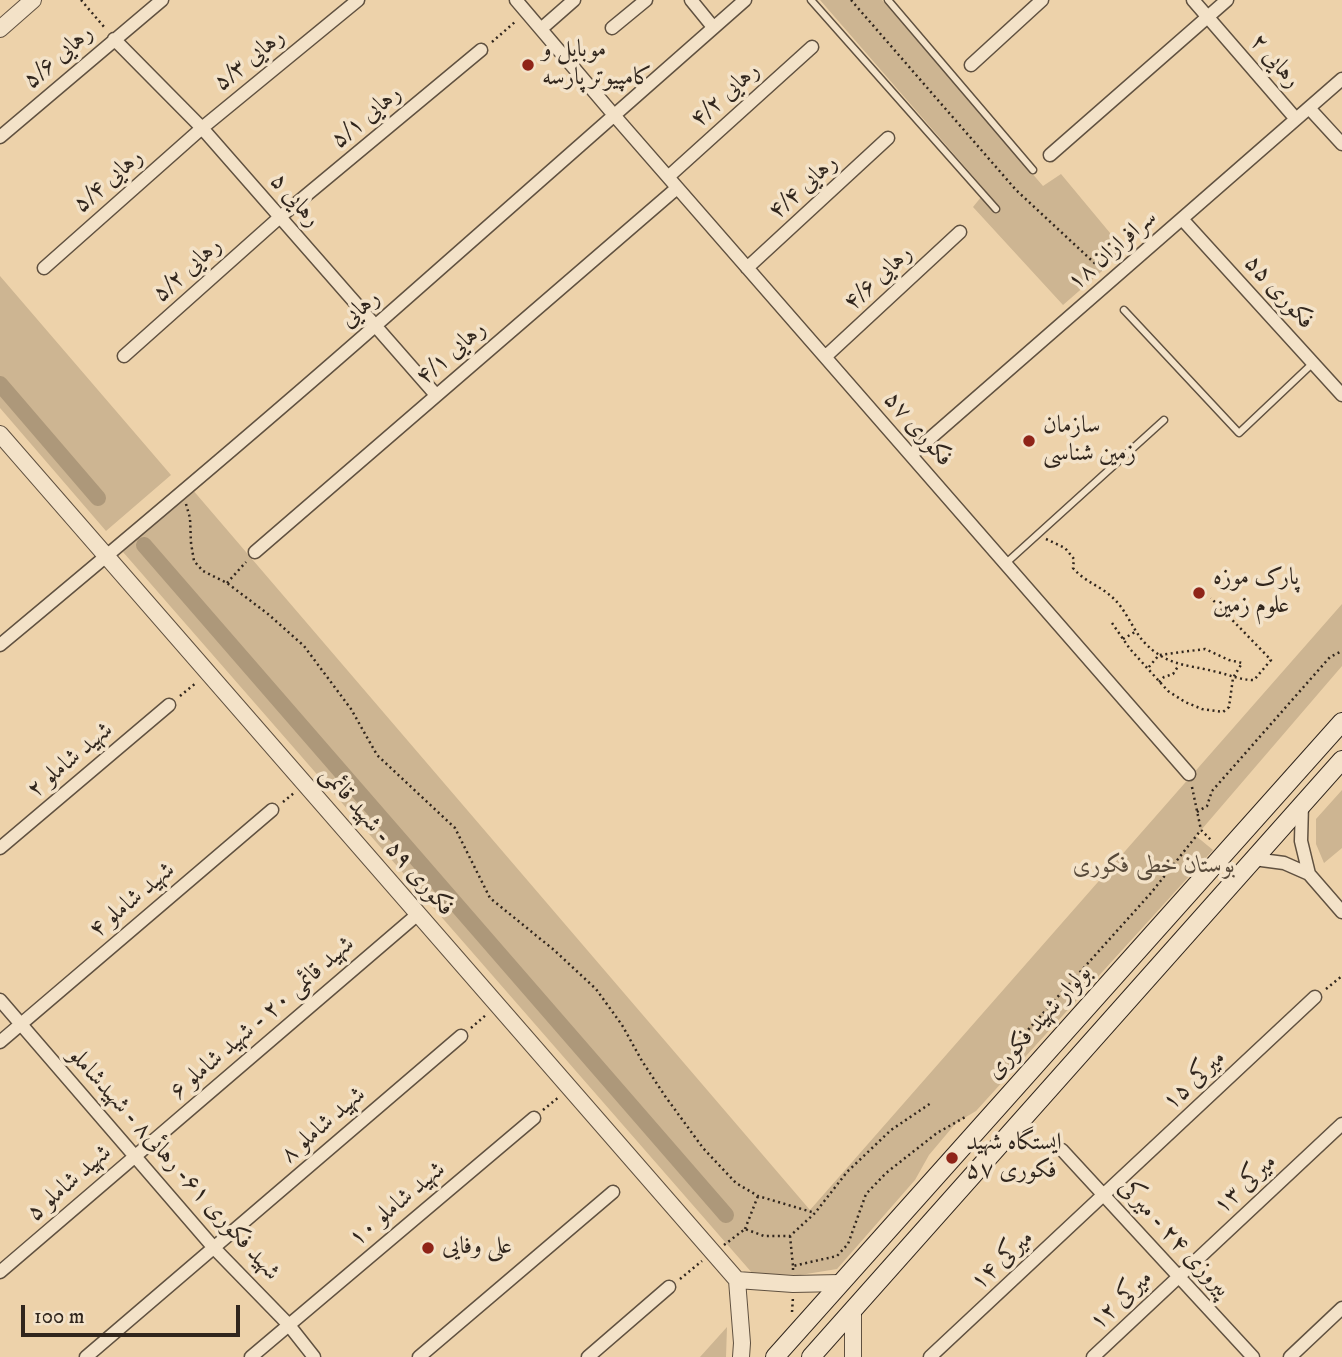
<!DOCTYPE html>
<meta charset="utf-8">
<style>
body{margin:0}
#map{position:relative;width:1342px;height:1357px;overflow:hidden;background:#edd2aa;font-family:"IM FELL DW Pica",serif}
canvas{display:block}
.scale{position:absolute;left:21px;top:1305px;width:219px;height:32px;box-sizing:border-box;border:4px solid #31261d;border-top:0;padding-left:9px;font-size:21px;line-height:24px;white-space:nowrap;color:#31261d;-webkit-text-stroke:5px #f3e2c8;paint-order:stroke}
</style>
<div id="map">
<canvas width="1342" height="1357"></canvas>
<div class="scale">100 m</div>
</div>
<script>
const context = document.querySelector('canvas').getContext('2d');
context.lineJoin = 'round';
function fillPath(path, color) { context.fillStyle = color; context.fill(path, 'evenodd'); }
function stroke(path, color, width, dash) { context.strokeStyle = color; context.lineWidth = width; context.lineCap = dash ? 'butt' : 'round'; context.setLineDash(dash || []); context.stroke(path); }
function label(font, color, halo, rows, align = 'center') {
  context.font = font + ' "IM FELL DW Pica",Amiri,serif'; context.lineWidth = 7; context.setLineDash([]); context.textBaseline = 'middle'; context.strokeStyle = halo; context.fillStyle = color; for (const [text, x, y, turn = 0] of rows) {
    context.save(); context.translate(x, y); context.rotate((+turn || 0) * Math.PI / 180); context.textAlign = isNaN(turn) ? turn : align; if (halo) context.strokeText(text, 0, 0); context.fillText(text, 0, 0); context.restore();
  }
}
const green = new Path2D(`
 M820 0H882L1043 186 1061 174 1125 251 1063 305 973 207 986 191Z
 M0 276 171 475 106 531 0 408Z
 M192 489 810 1210 1342 604V666L1196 836 1213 850 976 1111 956 1123 929 1155 915 1180 837 1269 800 1275 753 1274 123 552Z
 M1342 790V848L1324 863 1316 844V819Z
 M727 1327 726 1357H700Z`);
const canal = new Path2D(`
 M0 384 98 498
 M144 545 726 1215`);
const path = new Path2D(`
 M81 0 105 28
 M851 0 1016 190 1102 270
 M492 42 516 21
 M186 504 190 518 191 543 194 561 203 571 227 583 268 614 304 646 351 709 377 755 455 828 490 898 554 950 596 989 622 1025 642 1061 665 1096 703 1148 736 1183 758 1196 815 1213
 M1046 539 1065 548 1074 559 1073 568C1086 583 1099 585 1112 597 1125 608 1132 628 1143 641 1167 667 1187 664 1217 672 1230 675 1240 680 1254 680L1271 660 1211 598
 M227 583 246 562
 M1112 623 1130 649 1168 691 1185 702 1202 709 1223 712 1229 707 1233 678 1242 663 1229 660 1205 649 1159 655 1148 668
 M1123 639 1135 632
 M1159 682 1164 677 1173 674 1179 665
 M180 696 196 683
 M1192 787 1201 830 1212 841
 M283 802 294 793
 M1197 812 1207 806 1212 791 1330 657 1342 651
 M1326 989 1342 976
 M471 1028 487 1014
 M1006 1073 1018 1041 1151 893 1201 830
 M543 1110 559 1097
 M745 1229 758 1196
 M790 1236 793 1266
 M724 1245 745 1229 764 1236H790L815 1213 847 1172 891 1130 931 1103
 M793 1270V1266L837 1256 848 1244 866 1194 886 1173 937 1133 967 1116
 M680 1279 702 1261
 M792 1312 793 1297`);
const service = new Path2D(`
 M811 0 996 209
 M888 0 1033 170
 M1124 310 1239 433 1313 363
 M1005 564 1164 420`);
const minor = new Path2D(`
 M516 0 613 114 1189 774
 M691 0 713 27
 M1193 0 1296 119
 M612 28 646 0
 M541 29 574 0
 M114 39 202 128 436 395
 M971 65 1042 0
 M1309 108 1342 144
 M0 137 162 0
 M1050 155 1227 0
 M668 177 812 47
 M1182 219 1342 395
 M44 268 202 128 358 0
 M747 268 888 138
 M124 356 280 217 481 50
 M825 357 960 232
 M911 455 1342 79
 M255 552 677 188
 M0 645C126 540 252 434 375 326 499 218 621 108 745 0
 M1302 804 1301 841 1309 874
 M0 848 169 705
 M1254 859 1284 863 1309 874 1342 912
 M0 1000 214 1248 288 1324 314 1357
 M0 1042 272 810
 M1062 1150 1253 1357
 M0 1272 418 914
 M86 1357 461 1036
 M251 1357 534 1118
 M419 1357 613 1192
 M588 1357 669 1287
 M930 1357 1315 997
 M1093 1357 1342 1124
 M1290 1357 1342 1308`);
const tertiary = new Path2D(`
 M0 29 33 0
 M0 434 737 1280
 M737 1280 793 1284 840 1283
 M737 1280 742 1343 741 1357
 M853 1357V1311`);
const secondary = new Path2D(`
 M775 1357 1342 722
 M811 1357 1342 760`);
const markers = [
 [528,65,7,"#8f2418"],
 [1029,441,7,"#8f2418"],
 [1199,593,7,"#8f2418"],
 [952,1158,7,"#8f2418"],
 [428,1248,7,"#8f2418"]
];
const poiNames = [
 ["موبایل و",542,51],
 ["کامپیوتر پارسه",542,79],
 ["سازمان",1043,427],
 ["زمین شناسی",1043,455],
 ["پارک موزه",1213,579],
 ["علوم زمین",1213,607],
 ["ایستگاه شهید",966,1144],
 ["فکوری ۵۷",966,1172],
 ["علی وفایی",442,1248]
];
const streetNames = [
 ["رهایی ۵/۶",59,58,-41],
 ["رهایی ۵/۳",250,61,-39],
 ["رهایی ۲",1274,62,49],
 ["رهایی ۴/۲",726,96,-42],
 ["رهایی ۵/۱",367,118,-40],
 ["رهایی ۵/۴",109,182,-41],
 ["رهایی ۴/۴",804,188,-42],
 ["رهایی ۵",294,201,49],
 ["سرافرازان ۱۸",1113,251,-41],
 ["رهایی ۵/۲",188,271,-42],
 ["رهایی ۴/۶",879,279,-43],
 ["فکوری ۵۵",1278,293,48],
 ["رهایی",361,310,-41],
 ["رهایی ۴/۱",452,354,-41],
 ["فکوری ۵۷",917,430,49],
 ["شهید شاملو ۲",71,761,-40],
 ["فکوری ۵۹ - شهید قائمی",386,842,49],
 ["شهید شاملو ۴",133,901,-40],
 ["شهید قائمی ۲۰ - شهید شاملو ۶",263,1019,-41],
 ["بولوار شهید فکوری",1040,1023,-48],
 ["میرکی ۱۵",1195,1081,-43],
 ["شهید شاملو ۸",324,1126,-41],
 ["شهید فکوری ۶۱- رهائی۸ - شهیدشاملو",173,1165,48],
 ["شهید شاملو ۵",70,1184,-41],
 ["میرکی ۱۳",1246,1185,-43],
 ["شهید شاملو ۱۰",398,1205,-40],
 ["پیروزی ۲۴ - میرکی",1173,1239,47],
 ["میرکی ۱۴",1003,1261,-43],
 ["میرکی ۱۲",1122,1301,-43]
];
const parkNames = [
 ["بوستان خطی فکوری",1154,867]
];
fillPath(green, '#cdb592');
stroke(canal, '#ad987a', 16);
stroke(service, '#605140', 9);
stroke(minor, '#605140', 15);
stroke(tertiary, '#605140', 18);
stroke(secondary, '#31261d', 20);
stroke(path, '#31261d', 2.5, [2, 3.5]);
stroke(service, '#f3e2c8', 6);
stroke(minor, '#f3e2c8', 12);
stroke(tertiary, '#f3e2c8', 16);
stroke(secondary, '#f3e2c8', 18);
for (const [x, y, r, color] of markers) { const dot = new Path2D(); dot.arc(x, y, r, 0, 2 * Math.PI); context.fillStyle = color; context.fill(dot); stroke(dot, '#f3e2c8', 2.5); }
label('24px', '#31261d', '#f3e2c8', poiNames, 'left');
label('24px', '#31261d', '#f3e2c8', streetNames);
label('italic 24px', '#584a3a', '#f3e2c8', parkNames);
</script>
